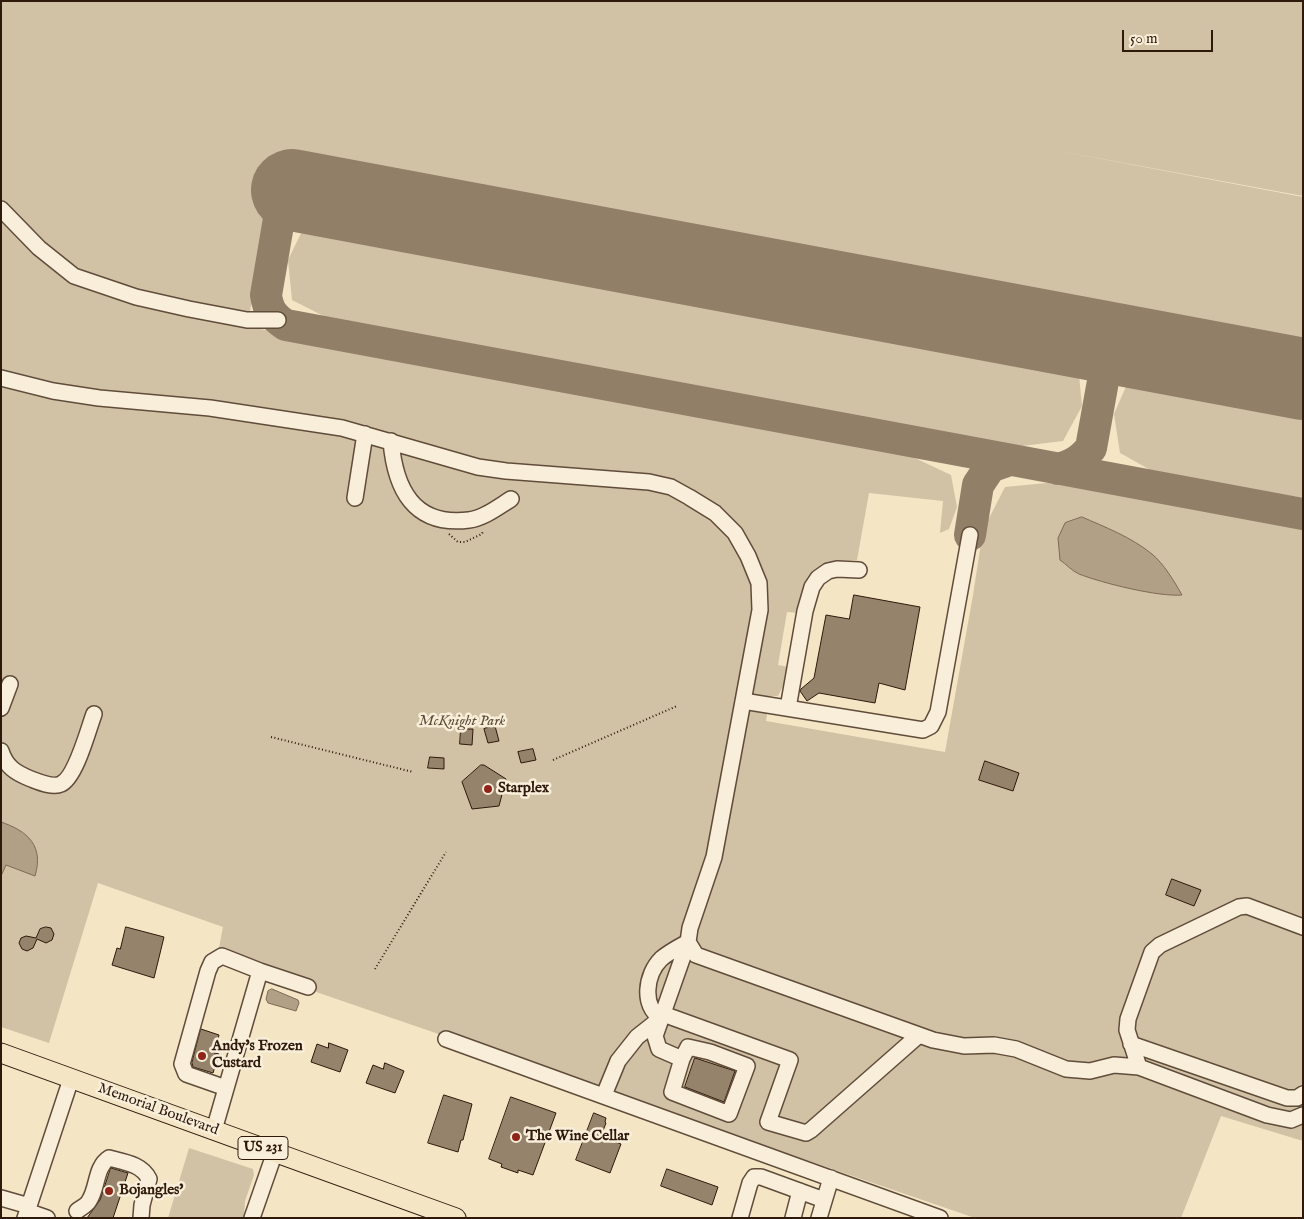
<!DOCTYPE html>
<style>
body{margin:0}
#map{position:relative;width:1304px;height:1219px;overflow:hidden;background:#f4e5c5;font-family:"IM FELL English",serif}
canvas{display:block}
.frame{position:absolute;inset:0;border:2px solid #2e190b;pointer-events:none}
.scale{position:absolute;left:1122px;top:30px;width:91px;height:22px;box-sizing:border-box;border:2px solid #2e190b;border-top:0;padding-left:6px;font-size:15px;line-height:18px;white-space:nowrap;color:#2e190b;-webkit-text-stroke:4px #f8eed9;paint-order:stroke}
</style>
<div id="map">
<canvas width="1304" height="1219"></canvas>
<div class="frame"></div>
<div class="scale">50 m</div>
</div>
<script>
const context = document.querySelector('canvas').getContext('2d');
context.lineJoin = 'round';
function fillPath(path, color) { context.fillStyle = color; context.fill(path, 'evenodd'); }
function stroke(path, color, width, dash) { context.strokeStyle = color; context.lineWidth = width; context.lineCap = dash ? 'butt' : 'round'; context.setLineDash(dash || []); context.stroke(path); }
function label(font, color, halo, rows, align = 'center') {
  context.font = font + ' "IM FELL English",serif'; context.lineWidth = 5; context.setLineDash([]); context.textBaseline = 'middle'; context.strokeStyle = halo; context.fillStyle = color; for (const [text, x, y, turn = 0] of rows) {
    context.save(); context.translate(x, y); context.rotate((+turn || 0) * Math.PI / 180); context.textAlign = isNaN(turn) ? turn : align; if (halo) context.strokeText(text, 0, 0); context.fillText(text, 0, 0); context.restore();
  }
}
const green = new Path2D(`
 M1 1H1303V196L1049 149 1303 197V351L279 161 249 316 180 302 127 287 76 270 25 227 1 200Z
 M1 219 72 282 145 304 358 350 900 451 951 475 957 507 949 529 940 533 943 501 869 493 857 560 836 561 810 576 799 613 787 612 778 665 789 667 786 680 778 696H770L766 721 945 752 973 595 983 530 1005 487 1067 481 1303 524V1141L1221 1116 1181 1218H975L217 958 223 927 98 883 49 1043 1 1027Z
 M306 223 1078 365 1082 406 1063 441 1006 448 345 327 292 300 288 260Z
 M1131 375 1303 407V498L1261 491 1301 504 1170 481 1120 453 1114 414Z
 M189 1148 253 1169 254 1175 245 1201 244 1218H168Z`);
const water = new Path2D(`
 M1082 517C1105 527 1131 537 1152 554 1164 564 1174 581 1182 595 1158 597 1102 583 1079 574 1072 571 1066 564 1060 560L1058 538 1065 523Z
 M1 822C28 831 44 846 35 876L6 865 1 876Z
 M272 989 298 1000 299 1003 296 1011 268 1003 266 999 268 991Z`);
const taxiway = new Path2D(`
 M292 190 279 219 266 295C268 310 273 317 286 325L1303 514
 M1075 337C1092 344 1101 351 1105 370
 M1058 469C1073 465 1081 460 1091 448L1105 370C1114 356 1126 351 1143 350
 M970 535 978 485 990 467 1010 460`);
const runway = new Path2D(`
 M292 190 1303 379`);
const building = new Path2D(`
 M854 595 920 607 905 690 879 683 875 703 819 693 807 701 800 691 801 689 814 678 826 615 849 619Z
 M495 726 499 741 488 743 484 729Z
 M461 729H473L472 745 460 744Z
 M533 749 536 760 521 763 518 752Z
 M430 757 444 758V769L428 768Z
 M985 761 1019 773 1013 791 979 780Z
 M481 765H484L506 779 499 806 472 809 462 782Z
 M1172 879 1201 890 1194 906 1166 895Z
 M46 927 51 928 54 934 52 940 46 943 37 939 33 948 27 951 22 949 19 943 21 938 26 936 36 938 40 929Z
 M126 927 164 937 154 978 112 965 117 948 120 949Z
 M201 1029 219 1035 214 1053 219 1054 213 1073 193 1067 192 1063Z
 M329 1043 348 1050 340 1072 311 1062 317 1044 328 1048Z
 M695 1058 735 1071 724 1102 685 1087Z
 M385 1063 404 1071 395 1093 366 1083 373 1065 383 1069Z
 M444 1095 472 1104 463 1140H461L458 1152 428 1143Z
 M511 1097 556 1113 533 1175 518 1170V1173L501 1167 502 1164 489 1159Z
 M594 1113 606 1118 605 1122 606 1123 601 1136 621 1144 610 1173 576 1160Z
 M111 1168 128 1173 113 1218H87L100 1200Z
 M667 1169 718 1187 712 1205 661 1186Z`);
const path = new Path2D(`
 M449 534 458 542H465L482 534 483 531
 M271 737 413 772
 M553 760 677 706
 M375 969 446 852`);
const minor = new Path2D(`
 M1 209 39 248 74 276 136 297 189 309 247 320H278
 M1 378 53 391 99 398 210 408 342 428 478 467 506 471 649 482 671 487 689 497 715 513 735 533 748 556 759 583 760 610 714 857 690 928 688 942 696 955 933 1040 964 1046 994 1045 1016 1049 1066 1069 1090 1071 1114 1065 1139 1067 1267 1115 1291 1120 1303 1115
 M391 441C395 488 413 527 469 520 484 518 498 507 511 499
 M355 498 365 434
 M743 701 923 730 931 726 938 712 970 535
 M1 708 10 684
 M788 708 805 611 812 587 818 578 828 571 837 569 859 570
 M1 751C6 767 16 773 31 779 39 782 53 788 61 784 76 777 88 730 94 714
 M663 1014 790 1060 768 1122 806 1133 811 1130 919 1035
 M446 1039 940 1218
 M1131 1044 1287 1098H1297L1303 1094
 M682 1059 672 1092 729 1114 747 1066 710 1052 688 1047 682 1059 659 1049 655 1036 688 942
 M1139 1067 1127 1030 1128 1019 1152 952 1160 945 1239 907 1247 906 1303 927
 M226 1088 186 1074 182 1064 208 971 212 962 222 956 260 971
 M604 1095 618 1061 637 1037 661 1018C641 1006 646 974 661 959 669 952 679 947 688 942
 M214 1130 260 971 308 987
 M1 1198 29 1206
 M27 1211 47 1218
 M77 1211C81 1208 87 1205 89 1201 98 1188 95 1167 109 1158 124 1162 142 1164 149 1179L142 1205 141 1218
 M25 1218 71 1079
 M252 1218 275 1152
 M740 1218 750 1183 754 1177H761L824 1200
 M793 1218 800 1191
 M819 1218 831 1178`);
const major = new Path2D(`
 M1 1053 456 1218`);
const markers = [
 [488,789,5,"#8f2418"],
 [202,1056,5,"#8f2418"],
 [516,1137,5,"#8f2418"],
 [109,1191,5,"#8f2418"]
];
const shields = [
 [263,1148,50]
];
const shieldNames = [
 ["US 231",263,1148]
];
const parkNames = [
 ["McKnight Park",462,722]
];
const poiNames = [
 ["Starplex",498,789],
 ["Andy's Frozen",212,1047],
 ["Custard",212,1064],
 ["The Wine Cellar",526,1137],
 ["Bojangles'",119,1191]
];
const streetNames = [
 ["Memorial Boulevard",158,1110,20]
];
fillPath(green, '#d2c2a5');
fillPath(water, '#b1a086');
stroke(water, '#7d6a55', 1);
stroke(taxiway, '#917f68', 32);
stroke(runway, '#917f68', 82);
fillPath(building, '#95836c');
stroke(building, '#2e190b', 1);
stroke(minor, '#604c3a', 18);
stroke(major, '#2e190b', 21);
stroke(path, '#2e190b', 2, [1, 2.5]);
stroke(minor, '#f8eed9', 15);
stroke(major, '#f4e5c5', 19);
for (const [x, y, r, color] of markers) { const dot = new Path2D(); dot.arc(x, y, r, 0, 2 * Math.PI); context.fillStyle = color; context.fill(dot); stroke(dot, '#f8eed9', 2); }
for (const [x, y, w] of shields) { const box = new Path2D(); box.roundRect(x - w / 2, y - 11.5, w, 23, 4); context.fillStyle = '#f8eed9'; context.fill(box); stroke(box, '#2e190b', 1); }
label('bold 14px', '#2e190b', null, shieldNames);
label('italic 15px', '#5f4c39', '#f8eed9', parkNames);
label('bold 15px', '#2e190b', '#f8eed9', poiNames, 'left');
label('15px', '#2e190b', '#f8eed9', streetNames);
</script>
